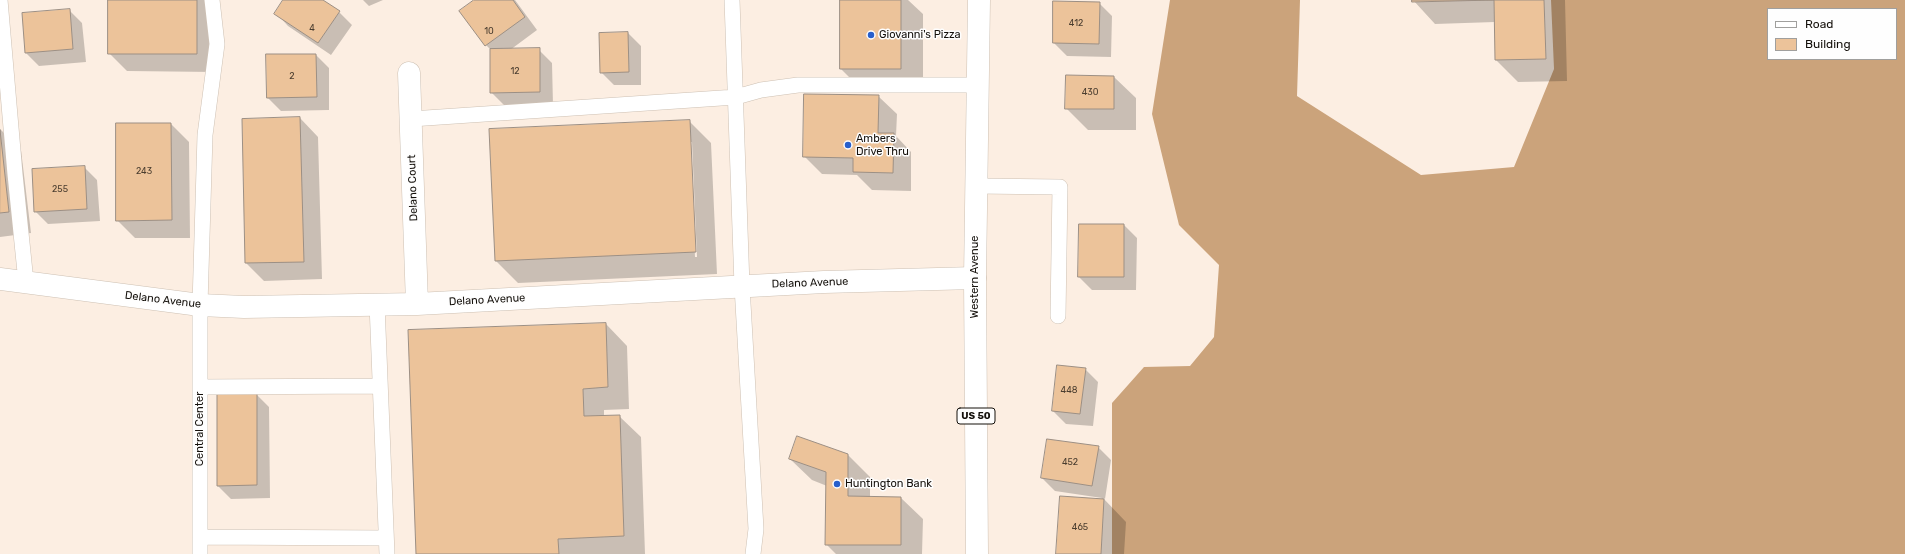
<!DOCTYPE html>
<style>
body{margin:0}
#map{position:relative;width:1905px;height:554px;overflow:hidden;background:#fceee2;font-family:Rubik,sans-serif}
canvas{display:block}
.legend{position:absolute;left:1767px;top:8px;width:130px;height:52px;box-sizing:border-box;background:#fefefe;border:1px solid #a09f9d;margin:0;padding:5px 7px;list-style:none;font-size:12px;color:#14100b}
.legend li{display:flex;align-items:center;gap:8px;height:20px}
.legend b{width:20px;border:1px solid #a09f9d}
</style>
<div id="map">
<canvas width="1905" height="554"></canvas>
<ul class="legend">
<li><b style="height:5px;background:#fff"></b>Road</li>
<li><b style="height:11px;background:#ecc39a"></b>Building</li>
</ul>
</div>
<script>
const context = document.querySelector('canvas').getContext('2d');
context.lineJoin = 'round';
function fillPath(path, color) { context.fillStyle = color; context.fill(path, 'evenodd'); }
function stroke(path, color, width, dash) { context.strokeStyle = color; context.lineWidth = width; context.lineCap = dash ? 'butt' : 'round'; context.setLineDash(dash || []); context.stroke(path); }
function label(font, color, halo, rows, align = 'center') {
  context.font = font + ' Rubik,sans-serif'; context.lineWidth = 3; context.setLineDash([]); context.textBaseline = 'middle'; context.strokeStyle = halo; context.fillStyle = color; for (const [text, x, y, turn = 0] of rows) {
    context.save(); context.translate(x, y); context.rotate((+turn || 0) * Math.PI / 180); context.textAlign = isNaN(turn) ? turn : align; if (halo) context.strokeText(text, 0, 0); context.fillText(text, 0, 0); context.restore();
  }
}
const forest = new Path2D(`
 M1170 0H1300L1297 96 1421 175 1514 167 1554 69 1551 0H1905V554H1112V403L1144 367 1190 366 1214 337 1219 265 1179 225 1152 114ZM1768 9H1896V59H1768Z`);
const shadow = new Path2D(`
 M109 0H205L214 72 127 71 109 53Z
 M284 0H321L339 12 352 25 331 55 288 26 276 13Z
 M363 0H383L369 6Z
 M476 0H515L537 30 510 50H539L552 63 553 105H504L491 92V50L486 45Z
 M841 0H908L923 14V91H863L841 69Z
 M1413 0H1565L1567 81 1518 82 1496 60 1495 22 1435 24Z
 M1099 3 1112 16 1111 57 1067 56 1054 43Z
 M69 10 82 23 86 62 39 66 26 53Z
 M628 33 641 46V85H614L601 72Z
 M316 55 329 68V110L281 111 268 98Z
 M1114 77 1136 98V130H1088L1066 108Z
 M878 96 897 114 896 136 911 152V191L872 190 857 175 822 174 804 156Z
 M300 118 318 137 322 279 264 281 246 263 243 120Z
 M689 121 711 143 717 274 518 283 496 261ZM690 142H692L697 257H695Z
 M171 124 189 142 190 238H135L117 220Z
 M0 129 21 150 31 233 0 237Z
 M84 167 97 180 100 221 48 224 35 211Z
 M1124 225 1137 238 1136 290H1092L1079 277Z
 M606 324 627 346 629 409 604 410V416H619L641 437 645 554H417Z
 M1085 369 1098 382 1093 426 1066 424 1053 411Z
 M256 394 269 407 270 498 231 499 218 486Z
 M1098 447 1111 460 1105 499 1103 498 1126 522 1124 554H1057L1102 498 1055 491 1042 478Z
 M848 455 870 477V497L901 498 923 519 922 554H836L826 544 827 486 812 480 790 459Z`);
const building = new Path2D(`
 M108 0H197V54H108Z
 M283 0H323L340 11 318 43 274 14Z
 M474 0H513L525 17 485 46 459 11Z
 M840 0H901V69H840Z
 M1412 0H1544L1546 59 1495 60 1494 0 1412 2Z
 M1053 1 1100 2 1099 44 1053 43Z
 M70 9 73 49 25 53 22 13Z
 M628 32 629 72 600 73 599 33Z
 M540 48V92L490 93V49Z
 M266 54H316L317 97 267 98Z
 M1066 75 1114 76V109H1065Z
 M804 94 879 95 878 133H894L893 173 853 172V158L803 157Z
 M300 117 304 262 245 263 242 119Z
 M690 120 696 252 495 261 489 129Z
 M116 123H171L172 220 116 221Z
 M0 130 9 212 0 213Z
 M85 166 87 209 34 212 32 169Z
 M1079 224H1124V277H1078Z
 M606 323 608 387 583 389 584 416 620 415 624 536 558 539 559 554H416L408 330Z
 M1057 365 1086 368 1080 414 1052 411Z
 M257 393V485L217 486V394Z
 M797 436 848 454V496L901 497V545H825L826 472 789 459Z
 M1047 439 1099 446 1092 486 1041 478Z
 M1060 496 1104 499 1101 554H1056Z`);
const lane = new Path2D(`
 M0 0 15 174 26 282
 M732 0 742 286 756 529 753 554
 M411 119 736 97 761 90 798 85H978
 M976 186 1060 187 1058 316
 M377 304 387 554
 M200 387 380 386
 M200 537 386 538
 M200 554V305L205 135 217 44 212 0`);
const street = new Path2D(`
 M409 73 417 304
 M0 279 200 305 244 307 417 304 824 282 975 278`);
const primary = new Path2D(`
 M977 554 975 278 979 0`);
const markers = [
 [871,35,4,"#275fcc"],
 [848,145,4,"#275fcc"],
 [837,484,4,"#275fcc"]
];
const numberNames = [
 ["412",1076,23],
 ["4",312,28],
 ["10",489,31],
 ["12",515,71],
 ["2",292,76],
 ["430",1090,92],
 ["243",144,171],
 ["255",60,189],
 ["448",1069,390],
 ["452",1070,462],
 ["465",1080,527]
];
const shields = [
 [976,416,38]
];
const shieldNames = [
 ["US 50",976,416]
];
const poiNames = [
 ["Giovanni's Pizza",879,35],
 ["Ambers",856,139],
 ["Drive Thru",856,152],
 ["Huntington Bank",845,484]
];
const streetNames = [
 ["Delano Court",413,188,-92],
 ["Western Avenue",975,277,-90],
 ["Delano Avenue",810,283,-2],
 ["Delano Avenue",163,300,7],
 ["Delano Avenue",487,300,-3],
 ["Central Center",200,429,-90]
];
fillPath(forest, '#cba37b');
fillPath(shadow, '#0003');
fillPath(building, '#ecc39a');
stroke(building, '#9c8f84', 1);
stroke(lane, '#cdc0b3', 16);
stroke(street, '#cdc0b3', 23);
stroke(primary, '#cdc0b3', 23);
stroke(lane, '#fff', 15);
stroke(street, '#fff', 22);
stroke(primary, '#fff', 22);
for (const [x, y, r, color] of markers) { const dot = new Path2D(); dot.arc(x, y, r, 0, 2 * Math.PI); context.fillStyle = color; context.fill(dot); stroke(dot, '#fefefe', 1.5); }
label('9px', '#4a3d2f', null, numberNames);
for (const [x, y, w] of shields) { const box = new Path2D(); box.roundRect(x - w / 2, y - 8, w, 16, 3); context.fillStyle = '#fefefe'; context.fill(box); stroke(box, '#14100b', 1); }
label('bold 10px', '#14100b', null, shieldNames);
label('11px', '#14100b', '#fefefe', poiNames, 'left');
label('11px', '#14100b', '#fefefe', streetNames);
</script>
